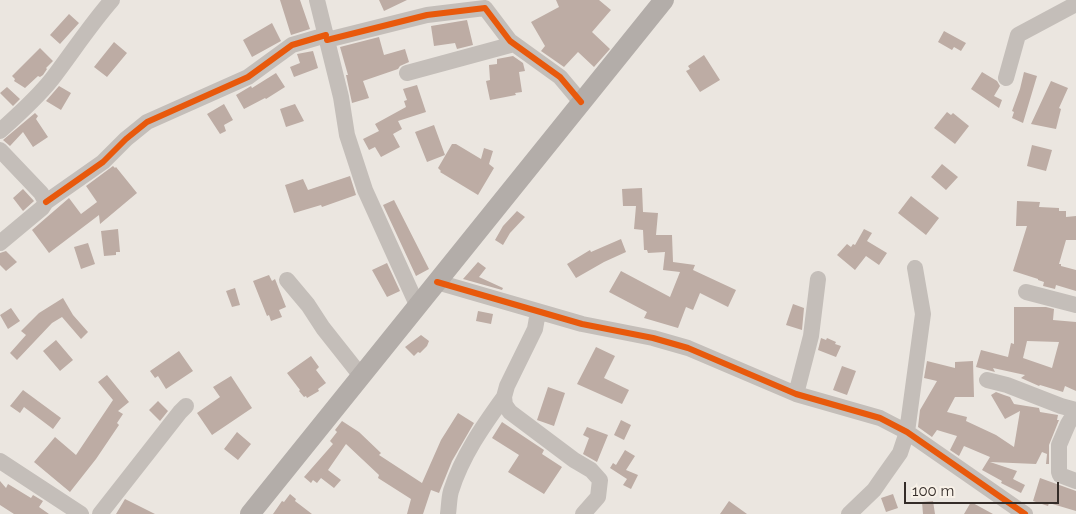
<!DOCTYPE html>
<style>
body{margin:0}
#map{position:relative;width:1076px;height:514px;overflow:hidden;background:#ebe6e0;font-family:Raleway,sans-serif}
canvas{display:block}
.scale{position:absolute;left:904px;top:482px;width:155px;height:22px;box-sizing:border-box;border:2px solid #342c28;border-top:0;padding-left:6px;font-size:15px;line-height:18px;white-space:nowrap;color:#342c28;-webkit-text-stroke:4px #f8f1e8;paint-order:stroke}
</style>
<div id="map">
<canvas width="1076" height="514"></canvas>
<div class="scale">100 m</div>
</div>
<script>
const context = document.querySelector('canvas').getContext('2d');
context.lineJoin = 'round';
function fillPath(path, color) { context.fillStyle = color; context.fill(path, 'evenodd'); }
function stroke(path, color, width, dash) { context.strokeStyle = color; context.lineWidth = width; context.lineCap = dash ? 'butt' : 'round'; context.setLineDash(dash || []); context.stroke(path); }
const building = new Path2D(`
 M280 0H300L310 29 291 35Z
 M379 0H407L384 11Z
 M556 0H599L611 10 592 32 610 49 594 67 578 52 564 67 541 51 545 46 531 22 559 7Z
 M69 14 79 23 60 44 50 35Z
 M467 20 473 45 457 49 455 43 434 46 431 26Z
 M272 23 281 41 252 57 243 40Z
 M944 31 966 43 961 51 954 47 952 50 938 42Z
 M379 37 384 55 405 49 409 62 400 66 398 69 363 81 369 98 352 103 346 75H348L340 47Z
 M114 42 127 53 107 77 94 67Z
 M40 48 53 61 46 68 47 69 43 75 40 77 38 76 25 88 14 81 15 79 12 76Z
 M313 51 318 68 294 77 290 67 300 63 297 54Z
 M704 55 720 80 700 92 686 71 690 69 688 66Z
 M513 56 523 63 525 71 519 72 522 92 515 93 516 95 490 100 486 81 490 80 489 65 497 64V59Z
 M982 72 997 81 1000 86 994 96 1002 100 999 108 971 89Z
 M1024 72 1037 76 1023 123 1012 118 1014 112 1012 111 1020 89Z
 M276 73 285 87 266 99 265 98 244 109 236 95 251 86 252 88Z
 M1051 81 1068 88 1059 108 1061 109 1056 129 1031 124Z
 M417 85 426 112 398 121 402 129 393 134 400 147 381 157 375 147 369 150 363 139 379 131 375 124 406 107 404 101 407 100 403 89Z
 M59 86 71 93 61 110 46 101Z
 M7 87 20 99 13 106 0 93Z
 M224 104 233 120 224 125 226 131 220 134 207 114Z
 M295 104 304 121 286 127 280 109Z
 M947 112 951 115 953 113 969 126 955 144 934 128Z
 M35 113 38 116 36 119 48 137 33 147 23 132 10 146 3 140Z
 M434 125 445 155 427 162 415 132Z
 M452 144H456L481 159 484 148 493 151 489 164 494 168 478 195 440 172 441 171 438 168Z
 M1032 145 1052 150 1046 171 1027 166Z
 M942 164 958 177 946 190 931 177Z
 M113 166 115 168 116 167 137 193 100 224 99 215 49 253 32 230 69 198 81 214 97 202 86 186Z
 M350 176 356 195 322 207 321 205 294 213 285 185 303 179 308 190Z
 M642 188 643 212 658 213 656 235H672L673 262 695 265 693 270 736 290 728 307 700 293 693 310 686 307 678 328 644 318 647 312 609 292 621 271 670 297 680 272 663 270 665 252 648 253 647 250H644L643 230 634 229 636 206H623L622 189Z
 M23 189 34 201 23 211 13 198Z
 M911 196 939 218 926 235 898 213Z
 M394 200 429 269 416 276 383 205Z
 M1017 201 1040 202 1039 207 1059 208V211H1066V217L1076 216V240H1066L1059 264H1061V266L1076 270V291L1056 285 1055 289 1043 286 1044 282 1038 280V279L1013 271 1027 226H1016Z
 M517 211 525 217 510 233 503 245 495 240 503 226Z
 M118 229 120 252H116V255L104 256 101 231Z
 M864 229 872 233 867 241 887 253 879 265 866 256 855 270 837 255 847 244 851 247 853 244 855 245Z
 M621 239 626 252 604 262 576 278 567 264 590 250 591 252Z
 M88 243 95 264 81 269 74 247Z
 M6 251 17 262 6 271 0 265V253Z
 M478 262 486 268 479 277 503 288 502 290 463 279Z
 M387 263 400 291 387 297 372 270Z
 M269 275 272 281 275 279 286 307 279 310 282 317 271 321 269 315 267 316 253 281Z
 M235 288 240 305 232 307 226 291Z
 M63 298 73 315 88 332 81 339 62 317 52 323 17 360 10 353 26 335 21 331 39 313Z
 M793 304 804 308 802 330 786 325Z
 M1014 307H1046L1054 309 1053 320 1076 322V391L1065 386 1063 392 1040 385 1039 386 1021 378 1025 375 993 368 995 372 976 367 981 350 1008 357 1011 343 1014 344ZM1027 341 1059 342 1052 368 1023 358Z
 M11 308 20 321 8 329 0 315Z
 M478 311 493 314 491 324 476 321Z
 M421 335 429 341 427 346 420 353 418 352 414 356 405 347Z
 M821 338 826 340 827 338 836 342 835 344 841 346 836 357 818 350Z
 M56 340 73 360 60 371 43 351Z
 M596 347 615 356 604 378 629 390 622 404 577 384Z
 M179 351 193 371 166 389 158 376 155 378 150 371Z
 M311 356 319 367 316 370 326 383 318 389 319 391 307 398 306 396 304 397 299 391 300 390 287 373Z
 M927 361 955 368V362L973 361 974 397H955L947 412 967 417 966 421 996 435 1014 447 1020 411 1005 419 991 395 996 392 1004 395 1010 397 1014 404 1039 408 1040 412 1058 415 1057 420H1059L1049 445V464H1046L1047 454 1042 452 1036 464 990 462 1017 471 1013 479 1025 485 1021 493 1001 483 1002 481 982 470 990 457 964 446 959 456 950 450 957 436 937 430 932 437 918 427 920 410 937 381 924 378Z
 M842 366 856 371 847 395 833 390Z
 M107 375 129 402 118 411 123 414 117 423 119 425 96 459 70 492 34 462 55 437 76 455 113 400 98 382Z
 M231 376 252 408 212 435 197 413 220 397 213 387Z
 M548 387 565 393 554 426 537 420Z
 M23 390 61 418 53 429 24 407 20 413 10 406Z
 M158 401 168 411 160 421 149 410Z
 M458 413 474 423 452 461 439 493 431 490 423 514H407L411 499 378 478 379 475 346 444 328 470 341 480 334 488 321 478 317 483 313 480 311 483 304 477 333 444 330 441 337 432 335 430 342 421 359 432 381 453 379 455 422 483 441 440Z
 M621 420 631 425 624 440 614 435Z
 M502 422 544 450 542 454 562 467 544 494 508 472 519 455 492 438Z
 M587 427 608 435 597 462 583 454 589 438 583 435Z
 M237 432 251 444 238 460 224 449Z
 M625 450 635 456 626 470 638 475 631 489 623 485 627 479 610 468 613 463 616 465Z
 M1040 478 1076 491V511L1049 503 1048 506 1033 501Z
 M0 481 6 488 8 484 31 498 33 495 43 501 39 507 49 514H14L0 505Z
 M290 494 296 499 295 501 312 514H273L282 501 284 502Z
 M893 494 898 508 886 512 881 498Z
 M125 499 155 514H116Z
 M729 501 747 514H720Z
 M933 501 935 514H923L922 502Z
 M971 502 993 514H964Z`);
const minor = new Path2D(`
 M317 0 341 97 347 135 365 190 418 307
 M327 40 427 15 485 8 510 41 560 77 581 102
 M407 73 514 44
 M1006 78 1018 35 1076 4
 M0 131C18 115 37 98 52 79 72 53 90 25 112 0
 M0 150 41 193 46 202 42 208 0 243
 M46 202 103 162 126 139 147 122 248 77 292 45 326 35
 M287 280 308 305 323 328 361 376
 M437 282 582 324 653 338 688 348 796 394 880 418 907 432 1025 514
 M1026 292 1076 305
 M538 312 535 329 507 386 504 397 505 405 510 412 574 460 591 470 600 480 598 497 583 514
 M987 380 1007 385 1061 406 1076 410
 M796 394 811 336 818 279
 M1076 411 1068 424 1059 445V472L1060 475 1076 481
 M0 461 81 514
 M100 514 180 412 186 406
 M448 514C449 507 449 498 451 491 462 456 483 426 504 397
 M849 514 874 490 883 477 900 453 907 432 923 314 915 268`);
const major = new Path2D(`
 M250 514 664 0`);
const cycleway = new Path2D(`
 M327 40 427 15 485 8 510 41 560 77 581 102
 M46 202 103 162 126 139 147 122 248 77 292 45 326 35
 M437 282 582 324 653 338 688 348 796 394 880 418 907 432 1025 514`);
fillPath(building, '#bdaca4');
stroke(minor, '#c4beb9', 16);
stroke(major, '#b3ada9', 20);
stroke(cycleway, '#e8590c', 6);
</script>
